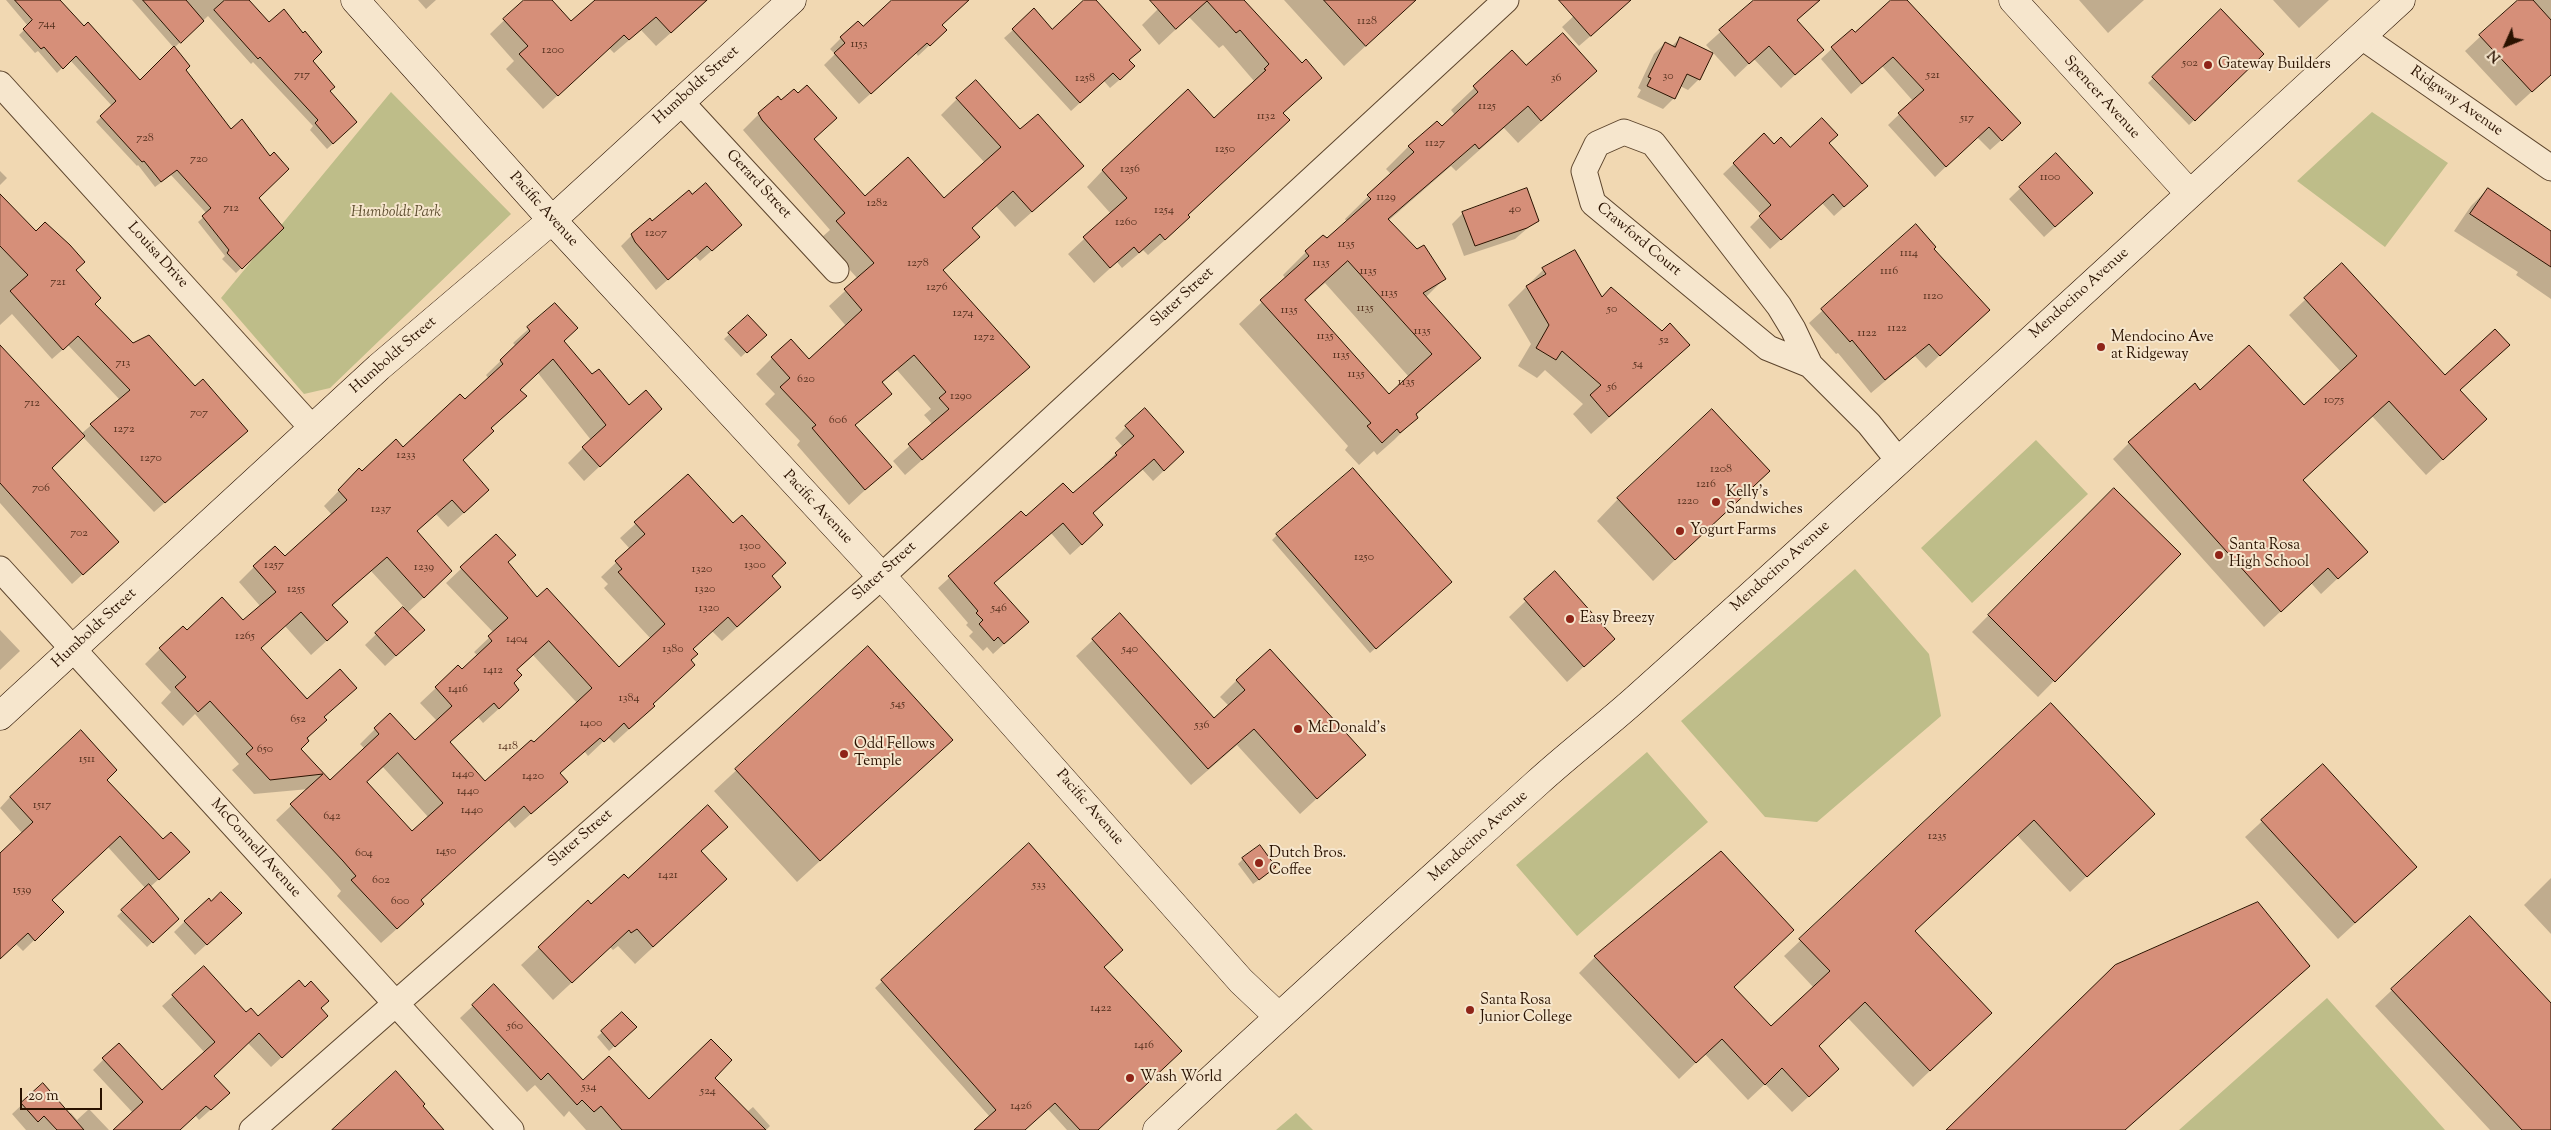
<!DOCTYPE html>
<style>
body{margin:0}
#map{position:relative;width:2551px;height:1130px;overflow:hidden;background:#f1d8b2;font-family:"Sorts Mill Goudy",serif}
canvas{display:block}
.north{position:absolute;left:2481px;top:20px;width:50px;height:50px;-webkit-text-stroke:4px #f6e6cd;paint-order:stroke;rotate:226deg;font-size:14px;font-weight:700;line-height:20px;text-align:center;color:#2a1200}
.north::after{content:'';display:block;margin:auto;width:18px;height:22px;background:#2a1200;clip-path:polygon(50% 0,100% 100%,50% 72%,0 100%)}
.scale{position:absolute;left:20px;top:1088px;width:82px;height:22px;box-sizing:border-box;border:2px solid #2a1200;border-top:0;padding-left:6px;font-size:15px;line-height:18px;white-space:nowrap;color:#2a1200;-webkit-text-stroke:4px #f6e6cd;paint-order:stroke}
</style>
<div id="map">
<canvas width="2551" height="1130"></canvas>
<div class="north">N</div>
<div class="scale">20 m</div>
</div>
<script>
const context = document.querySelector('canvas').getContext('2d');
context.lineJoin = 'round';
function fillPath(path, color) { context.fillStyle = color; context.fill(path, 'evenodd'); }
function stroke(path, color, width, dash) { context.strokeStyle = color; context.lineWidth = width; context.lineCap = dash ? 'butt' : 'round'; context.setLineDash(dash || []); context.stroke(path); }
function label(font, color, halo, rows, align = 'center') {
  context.font = font + ' "Sorts Mill Goudy",serif'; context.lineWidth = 4; context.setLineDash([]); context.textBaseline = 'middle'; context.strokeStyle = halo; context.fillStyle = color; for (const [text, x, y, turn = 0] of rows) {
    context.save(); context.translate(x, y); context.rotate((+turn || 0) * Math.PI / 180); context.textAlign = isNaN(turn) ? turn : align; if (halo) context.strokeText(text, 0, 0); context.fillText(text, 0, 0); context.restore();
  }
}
const green = new Path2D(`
 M391 92 511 214 330 388 304 394 221 298Z
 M2372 112 2448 163 2385 247 2297 181Z
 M2036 440 2088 494 1972 603 1921 548Z
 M1855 569 1929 654 1941 716 1817 822 1765 817 1681 721Z
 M1647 752 1708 822 1577 936 1516 865Z
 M2327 998 2445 1130H2179Z
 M1296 1113 1313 1130H1276Z`);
const shadow = new Path2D(`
 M6 0H58L139 82 174 48 132 0H247L269 24 311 61 350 128 327 149 310 130 313 126 253 62 251 64 208 16 174 48 258 198 282 228 236 273 222 259 225 256 198 222 207 214 171 175 155 187 138 165 137 166 96 122 112 106 70 60 57 73 38 51 35 53 19 35 28 26Z
 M418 0H436L426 9Z
 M525 0H550L571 23 597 0H708L656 46 641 30 614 53 609 48 543 109 506 69 514 61 490 34Z
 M894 0H968L940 25 934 41 918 56 916 53 859 104 824 65 835 54 830 49 841 38 863 27Z
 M1086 0H1095L1128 60 1125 75 1110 88 1104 81 1071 111 1004 38 1013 30H1052Z
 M1167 0H1242L1302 65 1321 78 1282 114 1248 159 1188 215 1173 233 1148 255 1143 250 1122 268 1117 262 1094 283 1068 254 1111 214 1087 187 1103 170 1213 120 1254 81 1223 45 1219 48 1189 17 1159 45 1142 25Z
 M1284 0H1397L1383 30 1344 66Z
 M1591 0H1626L1617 13 1579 46 1562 27Z
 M1787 0H1820L1796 21 1822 50 1781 88 1754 59 1735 77 1706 45 1749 6Z
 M1893 0H1906L2009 133 1990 150 1977 137 1935 177 1888 125 1913 101 1882 66 1851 94 1821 59 1852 30 1855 33Z
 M2079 0H2144L2108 33Z
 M2273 0H2329L2299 28Z
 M2519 0H2551V74L2516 106 2465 51Z
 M2221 11 2263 54 2189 125 2148 83Z
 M1680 38 1699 79 1688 90 1680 86 1674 98 1663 109 1637 97 1641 90 1638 88 1654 54 1665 43 1672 46Z
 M1512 52 1525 67 1596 71 1518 143 1504 128 1456 171 1451 166 1388 221 1444 279 1426 297 1479 357 1415 416 1417 417 1394 440 1377 455 1374 451 1359 465 1345 450 1348 446 1239 324 1286 279 1283 275 1306 252 1323 236 1327 240 1347 222 1345 219 1391 174 1386 169 1409 146 1442 128 1455 115 1451 110ZM1325 283 1409 377 1389 395 1304 301Z
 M957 99 1066 182 1015 227 996 206 971 229 942 271 1028 367 905 475 893 461 933 425 924 415 931 409 897 370 881 384 890 394 854 426 890 467 849 505 797 445 800 441 765 404 775 394 756 374 772 358 809 361 846 326 829 306 858 279 821 238 830 230 743 130 759 114 781 102 835 118 813 140 865 198 944 199 985 163 941 115Z
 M1764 135 1773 145 1790 148 1828 144 1856 196 1834 216 1822 203 1770 249 1750 227 1762 215 1723 174Z
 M2056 154 2080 204 2044 237 2009 199Z
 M0 171 7 178 0 185Z
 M2488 189 2551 232V299L2516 275 2518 272 2454 231 2471 206Z
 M0 196 36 233 84 262 75 271 93 304 133 345 236 441 154 512 82 436 46 471 107 552 72 584 0 503V347L81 434 120 400 68 345 52 359 12 314 0 325Z
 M1463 213 1537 220 1515 239 1464 256 1452 224Z
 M652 223 741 225 700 261 695 256 656 290 621 246 632 235Z
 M1916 225 1975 323 1926 368 1915 356 1871 393 1838 353 1836 354 1809 323Z
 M2342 265 2444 377 2509 345 2459 391 2469 435 2426 475 2372 416 2302 481 2366 552 2321 594 2311 583 2264 627 2113 459 2129 443 2200 391 2304 407 2341 372 2289 315Z
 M1543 270 1662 332 1670 363 1591 434 1573 414 1583 404 1545 370 1537 378 1518 366 1531 344 1508 305Z
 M555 305 563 342 592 376 645 424 584 481 568 463 591 440 538 373 519 390 525 396 490 429 462 461 473 505 448 527 436 514 416 532 436 586 407 613 412 641 385 666 365 645 404 607 371 571 332 606 331 637 311 655 285 626 260 649 308 699 340 702 323 718 300 749 329 782 365 749 360 744 375 729 415 742 437 721 420 703 458 667 462 671 478 656 474 652 494 633 446 583 496 536 507 562 537 598 619 669 651 639 604 588 608 584 601 577 630 549 620 538 688 476 770 577 765 602 722 641 712 631 692 650 638 721 614 743 608 737 588 756 585 752 559 774 551 796 515 828 508 820 420 901 408 919 381 943 337 896 341 891 328 876 276 820 309 789 254 794 232 770 239 764 195 714 183 726 161 703 171 692 145 664 160 649 187 632 243 622 261 607 239 582 254 567 285 558 332 515 324 506 359 470 362 473 403 448 465 401 489 379 486 375 516 346 513 343ZM533 655 578 704 533 744 485 782 449 743 478 717 483 723 503 705 516 670ZM382 766 429 818 412 833 365 782Z
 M748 317 765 335 741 357 724 339Z
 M1126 427 1172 463 1153 481 1142 469 1092 514 1091 536 1070 555 1051 533 993 584 1016 633 993 654 987 647 983 651 969 636 973 632 966 625 968 623 938 588 1021 513 1026 518 1073 495 1106 466 1104 465 1123 447 1115 438Z
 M2114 489 2179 554 2038 697 1972 632Z
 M1746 492 1653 581 1597 521 1618 499Z
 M1277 535 1446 587 1370 653 1272 540Z
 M1555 573 1614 639 1567 682 1509 617Z
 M0 630 20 651 0 670Z
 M1093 640 1214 720 1229 706 1220 697 1237 680 1364 755 1300 814 1237 745 1191 785 1076 656Z
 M868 648 952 740 797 882 714 791Z
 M2051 705 2136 830 2070 892 2017 835 1914 931 1974 1029 1913 1087 1848 1018 1817 1047 1821 1085 1792 1112 1765 1084 1748 1100 1705 1054 1679 1079 1579 973 1595 957 1733 988 1771 1028 1814 988 1784 956Z
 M2323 765 2399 883 2338 939 2245 837Z
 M106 780 177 863 150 887 172 924 147 947 117 916 146 889 108 847 51 900 63 912 23 951 16 944 0 958V854L22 833 0 808 10 797Z
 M709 844 700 852 708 896 635 964 618 946 613 950 610 947 553 1000 521 965 588 902 591 906 628 880Z
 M1029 844 1103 967 1097 1130H1067L1047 1108 1024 1130H976L990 1117 875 988Z
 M1243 859 1270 872 1253 884 1238 864Z
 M2551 878V934L2524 905Z
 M2470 917 2551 1005V1130H2490L2375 1006Z
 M185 921 229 924 195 955 174 932Z
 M2309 966 2125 1130H1948Z
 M204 968 246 1014 258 1018 320 1008 316 1026 271 1067 248 1043 212 1076 218 1103 199 1120 195 1115 179 1130H114L133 1113 93 1070 119 1044 162 1092 205 1053 162 1006Z
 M494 986 583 1082 649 1101 713 1078 747 1112 753 1107 770 1126 766 1130H586L569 1111 564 1117 535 1085 527 1092 460 1018Z
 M622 1013 635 1027 609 1051 597 1037Z
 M43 1085 69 1114 71 1113 77 1120 89 1109 109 1130H26L12 1114Z`);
const building = new Path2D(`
 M15 0H60L84 26 88 22 140 80 174 46 190 66 186 70 231 129 242 119 270 156 274 152 289 169 259 198 284 228 242 269 227 253 229 250 202 216 211 208 177 170 161 182 144 161 142 162 100 116 116 101 76 56 63 69 44 47 41 49 23 29 32 20Z
 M143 0H186L204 21 181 43Z
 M225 0H249L269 22 284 9 303 33 305 31 322 52 313 61 335 87 330 91 357 122 333 144 315 123 318 120 260 57 258 59 214 10Z
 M524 0H552L571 21 595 0H707L671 33 656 17 629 40 624 35 558 96 519 54 528 46 503 19Z
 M892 0H969L942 25 947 30 930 46 927 43 871 94 834 53 845 43 840 37 858 21 863 26Z
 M1084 0H1096L1141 50 1129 60 1135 66 1120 80 1113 73 1080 103 1012 29 1034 8 1052 29Z
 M1150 0H1244L1302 63 1306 59 1322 78 1283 113 1290 120 1188 215 1190 217 1165 240 1160 234 1139 253 1134 247 1110 268 1083 237 1127 198 1102 170 1188 89 1214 118 1266 70 1264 69 1269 64 1240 30 1236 33 1207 1 1176 29Z
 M1324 0H1416L1366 46Z
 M1559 0H1631L1591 36Z
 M1754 0H1820L1797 20 1824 50 1795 75 1769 46 1749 64 1719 30Z
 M1891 0H1907L2021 123 2002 141 1989 127 1946 167 1898 113 1924 90 1893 57 1862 84 1831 47 1852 29 1855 32Z
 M2518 0H2533L2551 20V75L2532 92 2479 35Z
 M2221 9 2264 54 2195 121 2152 77Z
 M1563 33 1597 71 1541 121 1528 106 1479 149 1475 144 1388 219 1417 249 1424 245 1446 279 1423 293 1481 358 1416 414 1418 418 1400 433 1397 429 1382 443 1367 426 1371 423 1260 300 1309 256 1305 251 1323 235 1327 238 1371 199 1367 195 1414 152 1408 146 1437 121 1442 126 1478 92 1473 86 1512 50 1526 65ZM1348 261 1432 354 1389 394 1305 300Z
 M1680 37 1713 53 1700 80 1687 74 1675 99 1647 86 1651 78 1648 77 1665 42 1675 47Z
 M976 80 1020 129 1038 114 1084 166 1032 212 1013 191 972 228 980 237 943 270 1030 367 922 460 908 444 949 409 939 398 946 392 914 355 882 382 892 394 855 425 892 467 865 490 812 428 816 425 780 387 790 378 771 357 791 339 809 359 862 310 844 289 874 263 836 221 845 213 762 120 758 113 778 96 781 100 794 89 798 93 807 85 837 118 814 139 865 196 908 157 944 198 1001 147 956 98Z
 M1822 118 1838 135 1829 143 1868 186 1844 207 1833 194 1781 240 1759 216 1771 205 1733 163 1764 133 1774 144 1781 137 1790 147Z
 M2056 153 2093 193 2055 227 2019 187Z
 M706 183 742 225 712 251 707 246 668 280 635 242 631 234 650 218 652 221 689 190 692 194Z
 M1527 188 1539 221 1527 228 1475 246 1462 212Z
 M2488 188 2551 231V267L2470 214Z
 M0 194 36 231 45 222 70 245 85 262 76 270 101 298 95 304 133 343 149 335 195 386 203 379 248 431 165 503 90 424 130 390 78 336 63 350 10 291 28 275 0 246Z
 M1916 224 1936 247 1934 249 1990 310 1940 356 1929 344 1885 380 1852 340 1850 342 1821 309Z
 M1575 250 1602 297 1611 287 1662 331 1670 323 1690 345 1609 417 1590 395 1601 385 1562 351 1556 360 1536 348 1549 325 1526 286 1546 274 1542 268Z
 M2342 263 2445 375 2495 329 2510 345 2460 390 2487 419 2443 460 2389 401 2303 480 2368 552 2338 579 2328 568 2281 612 2128 442 2195 383 2200 390 2249 345 2304 405 2357 356 2304 298Z
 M555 303 578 328 564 341 592 374 599 369 629 405 646 390 662 409 600 467 582 447 606 425 553 359 520 390 527 396 491 428 494 431 463 460 489 490 464 513 452 500 417 531 452 571 424 598 387 557 332 605 348 622 327 641 301 612 261 648 307 699 340 669 357 688 324 717 327 720 307 738 309 741 301 749 330 780 379 734 374 728 390 713 415 740 452 706 435 687 458 665 462 669 492 641 488 636 508 618 460 567 496 534 516 555 508 562 537 597 547 588 619 667 665 624 618 572 622 569 615 561 645 534 634 522 688 474 733 523 742 515 786 563 772 576 781 587 737 627 728 617 693 649 698 654 691 660 695 665 653 704 655 706 629 729 624 723 604 742 600 738 560 773 568 782 531 814 524 806 421 900 424 904 397 929 351 880 356 876 343 861 290 804 323 774 270 780 246 754 253 748 210 701 198 712 175 687 186 677 159 648 183 626 187 630 222 597 243 620 276 592 253 566 275 546 285 556 347 500 338 490 359 468 362 471 396 439 403 447 460 394 465 399 503 364 500 360 530 331 527 327ZM549 641 592 688 534 742 531 740 485 781 450 742 494 703 499 709 519 690 514 683 522 675 517 670ZM398 753 443 803 412 831 367 782Z
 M748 315 767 335 747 353 728 333Z
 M0 345 85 436 52 468 119 542 83 575 0 483Z
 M1145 408 1184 452 1164 471 1154 459 1111 497 1093 513 1103 525 1082 545 1063 523 994 583 1029 622 1004 644 998 637 994 641 979 624 983 620 976 613 978 611 948 576 1021 511 1026 516 1063 483 1073 493 1117 455 1115 453 1134 436 1125 426Z
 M1712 409 1770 471 1675 560 1617 498Z
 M1353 468 1452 582 1376 649 1276 534Z
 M2114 488 2181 554 2055 682 1988 615Z
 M1555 571 1615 639 1584 667 1524 599Z
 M403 607 425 630 396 656 375 633Z
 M1120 613 1214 718 1245 690 1236 680 1270 649 1366 755 1317 799 1254 729 1208 769 1092 639Z
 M868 646 953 740 820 861 735 769Z
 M2051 703 2155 814 2087 877 2034 820 1915 931 1992 1013 1930 1071 1865 1002 1819 1046 1839 1069 1809 1097 1782 1068 1765 1085 1722 1039 1696 1063 1594 956 1721 851 1794 930 1734 987 1771 1026 1830 971 1799 939Z
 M81 730 117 770 107 780 163 839 171 832 190 852 159 880 120 836 52 900 64 912 35 941 28 933 0 959V853L33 822 10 797Z
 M2323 764 2417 867 2355 923 2261 820Z
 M708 805 728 827 701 851 727 879 653 947 637 929 631 933 629 930 572 983 538 947 588 900 591 904 624 874 628 878Z
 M1029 843 1123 950 1104 967 1182 1051 1098 1130H1080L1055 1103 1025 1130H974L996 1110 881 980Z
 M1260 845 1276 867 1259 880 1242 858Z
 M149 884 179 919 153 943 121 910Z
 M221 892 242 913 207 945 184 921 209 898 211 901Z
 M2258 902 2310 966 2125 1130H1946L2115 965Z
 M2470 916 2551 1003V1130H2522L2391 989Z
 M204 966 246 1012 251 1008 258 1016 299 980 305 987 311 981 329 1001 321 1008 328 1016 282 1058 259 1033 214 1076 230 1093 211 1110 206 1106 180 1130H113L143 1102 102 1058 119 1043 162 1090 215 1042 172 995Z
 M494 984 583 1080 609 1056 649 1099 711 1039 732 1060 715 1078 766 1130H622L601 1106 594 1112 582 1100 577 1105 548 1073 541 1080 472 1005Z
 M622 1012 637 1027 615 1047 601 1031Z
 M396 1071 425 1104 423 1106 444 1130H332Z
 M43 1083 84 1130H57L44 1116 38 1122 21 1103Z`);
const street = new Path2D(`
 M2362 37 2551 168
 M0 84 313 429
 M680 101 836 270
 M1810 365 1768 348 1593 203 1584 171 1597 144 1624 132 1653 143 1779 306 1793 329 1810 365 1869 424 1898 460
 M0 569 511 1130
 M252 1130 881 577 1506 0`);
const secondary = new Path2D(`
 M355 0 552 220 897 593 1241 981 1278 1016
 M2013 0 2190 194
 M0 716 379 367 552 220 792 0
 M1157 1130C1282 1012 1410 898 1537 783 1571 752 1607 725 1640 695 1896 466 2148 232 2401 0`);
const markers = [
 [2208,65,5,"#8f2418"],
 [2101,347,5,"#8f2418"],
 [1716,502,5,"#8f2418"],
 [1680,531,5,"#8f2418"],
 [2219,555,5,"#8f2418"],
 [1570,619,5,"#8f2418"],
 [1298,729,5,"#8f2418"],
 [844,754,5,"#8f2418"],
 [1259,863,5,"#8f2418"],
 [1470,1010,5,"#8f2418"],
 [1130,1078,5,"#8f2418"]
];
const numberNames = [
 ["1128",1367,22],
 ["744",47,25],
 ["1153",859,45],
 ["1200",553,51],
 ["502",2190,64],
 ["717",302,76],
 ["521",1933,76],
 ["30",1668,77],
 ["1258",1085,79],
 ["36",1556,79],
 ["1125",1487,107],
 ["1132",1266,117],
 ["517",1967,119],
 ["728",145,139],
 ["1127",1435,144],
 ["1250",1225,150],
 ["720",199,160],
 ["1256",1130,170],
 ["1100",2050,178],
 ["1129",1386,198],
 ["1282",877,204],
 ["712",231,209],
 ["40",1515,210],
 ["1254",1164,211],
 ["1260",1126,223],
 ["1207",656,234],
 ["1135",1346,245],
 ["1114",1909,254],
 ["1278",918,264],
 ["1135",1321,264],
 ["1135",1368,272],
 ["1116",1889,272],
 ["721",58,283],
 ["1276",937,288],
 ["1135",1389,294],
 ["1120",1933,297],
 ["1135",1365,309],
 ["50",1612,310],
 ["1135",1289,311],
 ["1274",963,314],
 ["1122",1897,329],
 ["1135",1422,332],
 ["1122",1867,334],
 ["1135",1325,337],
 ["1272",984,338],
 ["52",1664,341],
 ["1135",1341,356],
 ["713",123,364],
 ["54",1638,365],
 ["1135",1356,375],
 ["620",806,380],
 ["1135",1406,383],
 ["56",1612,388],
 ["1290",961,397],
 ["1075",2334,401],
 ["712",32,404],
 ["707",199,414],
 ["606",838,421],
 ["1272",124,430],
 ["1233",406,456],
 ["1270",151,459],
 ["1208",1721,470],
 ["1216",1706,485],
 ["706",41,489],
 ["1220",1688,502],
 ["1237",381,510],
 ["702",79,534],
 ["1300",750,547],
 ["1250",1364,558],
 ["1257",274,566],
 ["1300",755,566],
 ["1239",424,568],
 ["1320",702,570],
 ["1255",296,590],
 ["1320",705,590],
 ["1320",709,609],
 ["546",999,609],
 ["1265",245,637],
 ["1404",517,640],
 ["1380",673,650],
 ["540",1130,650],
 ["1412",493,671],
 ["1416",458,690],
 ["1384",629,699],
 ["545",898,705],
 ["652",298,720],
 ["1400",591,724],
 ["536",1202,726],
 ["1418",508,747],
 ["650",265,750],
 ["1511",87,760],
 ["1440",463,775],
 ["1420",533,777],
 ["1440",468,792],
 ["1517",42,806],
 ["1440",472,811],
 ["642",332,817],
 ["1235",1937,837],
 ["1450",446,852],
 ["604",364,854],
 ["1421",668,876],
 ["602",381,881],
 ["533",1039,886],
 ["1539",22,891],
 ["600",400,902],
 ["1422",1101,1009],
 ["560",515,1027],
 ["1416",1144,1046],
 ["534",589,1088],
 ["524",708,1092],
 ["1426",1021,1107]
];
const poiNames = [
 ["Gateway Builders",2218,65],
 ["Mendocino Ave",2111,338],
 ["at Ridgeway",2111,355],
 ["Kelly's",1726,493],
 ["Sandwiches",1726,510],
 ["Yogurt Farms",1690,531],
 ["Santa Rosa",2229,546],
 ["High School",2229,563],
 ["Easy Breezy",1580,619],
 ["McDonald's",1308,729],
 ["Odd Fellows",854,745],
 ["Temple",854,762],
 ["Dutch Bros.",1269,854],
 ["Coffee",1269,871],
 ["Santa Rosa",1480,1001],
 ["Junior College",1480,1018],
 ["Wash World",1140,1078]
];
const streetNames = [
 ["Humboldt Street",697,86,-42],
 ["Spencer Avenue",2101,98,48],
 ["Ridgway Avenue",2456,102,35],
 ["Gerard Street",758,185,47],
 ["Pacific Avenue",543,210,48],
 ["Crawford Court",1638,240,40],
 ["Louisa Drive",157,256,48],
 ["Mendocino Avenue",2080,294,-42],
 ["Slater Street",1183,298,-43],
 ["Humboldt Street",394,356,-41],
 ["Pacific Avenue",817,508,47],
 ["Mendocino Avenue",1781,567,-42],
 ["Slater Street",885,572,-42],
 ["Humboldt Street",95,629,-43],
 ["Pacific Avenue",1089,808,49],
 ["Mendocino Avenue",1479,837,-42],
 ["Slater Street",581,839,-41],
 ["McConnell Avenue",255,849,48]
];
const parkNames = [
 ["Humboldt Park",396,213]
];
fillPath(green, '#bebd89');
fillPath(shadow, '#0003');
fillPath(building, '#d68f79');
stroke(building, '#2a1200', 1);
stroke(street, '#5c442c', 27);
stroke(secondary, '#2a1200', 29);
stroke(street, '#f6e6cd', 25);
stroke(secondary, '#f6e6cd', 28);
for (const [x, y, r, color] of markers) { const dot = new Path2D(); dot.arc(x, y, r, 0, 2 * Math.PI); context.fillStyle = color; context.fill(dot); stroke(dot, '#f6e6cd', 2); }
label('12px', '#55311e', null, numberNames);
label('15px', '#2a1200', '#f6e6cd', poiNames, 'left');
label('15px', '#2a1200', '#f6e6cd', streetNames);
label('italic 15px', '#5e4e30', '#f6e6cd', parkNames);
</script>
